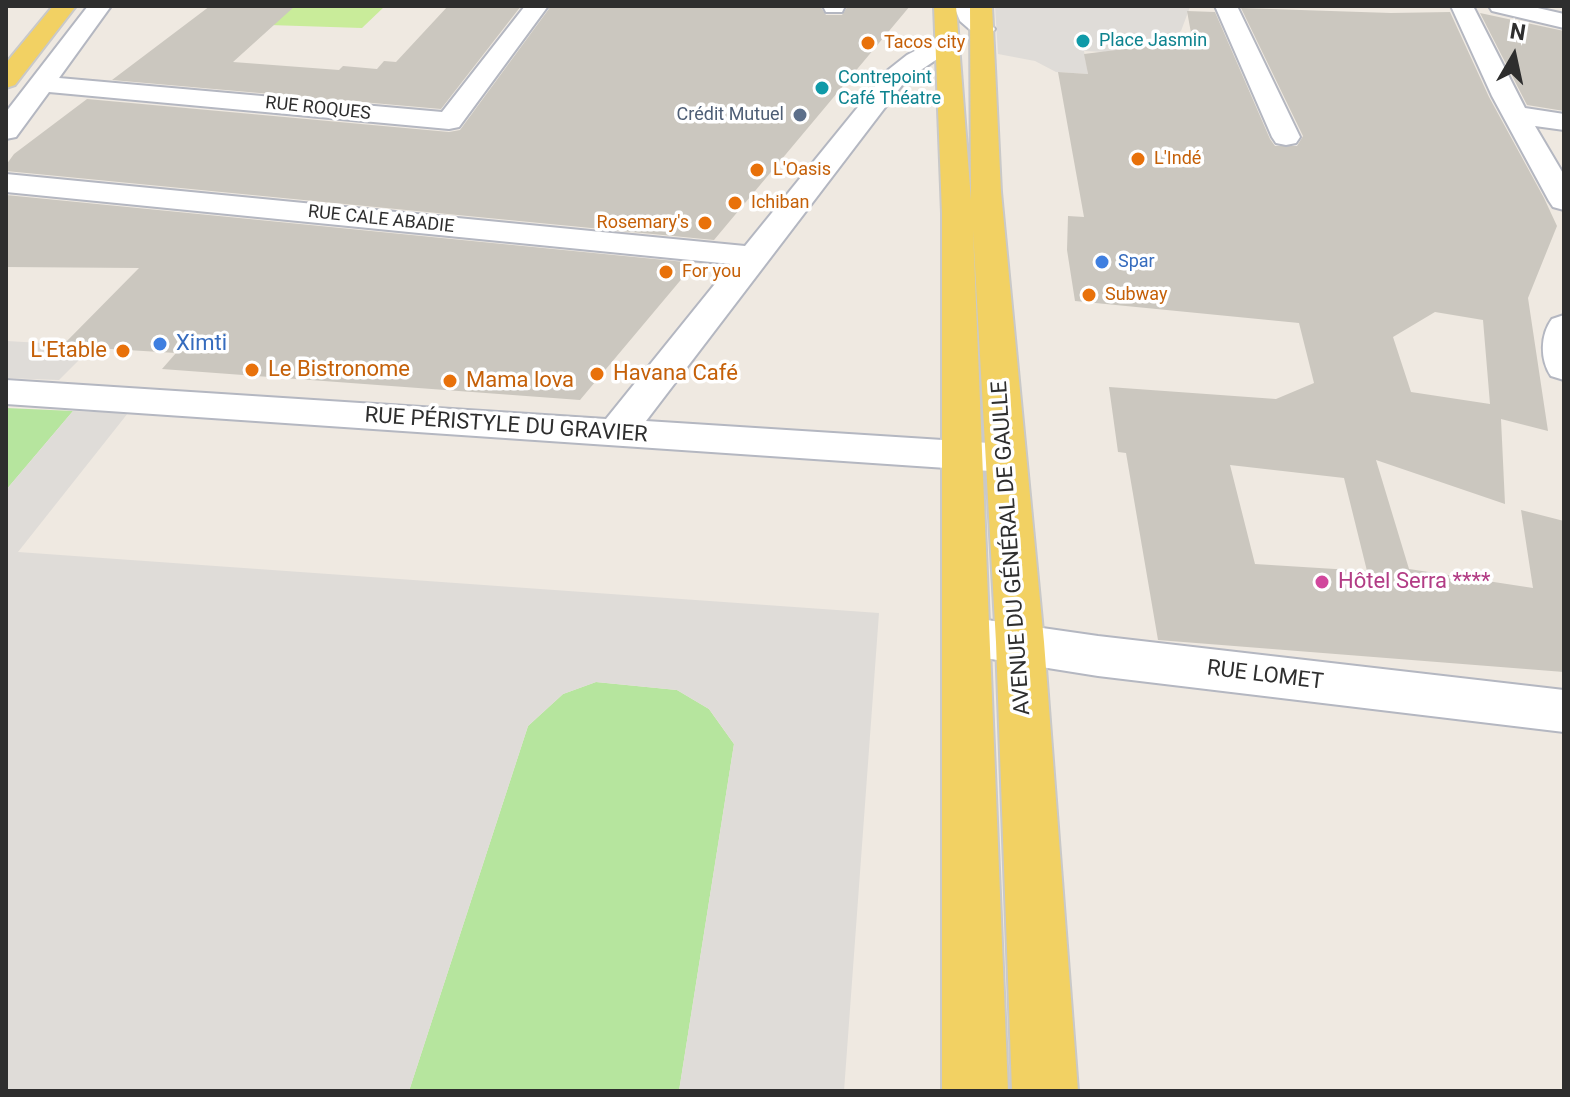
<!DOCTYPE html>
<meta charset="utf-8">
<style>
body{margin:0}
#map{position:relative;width:1570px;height:1097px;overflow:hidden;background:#efe9e1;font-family:Roboto,sans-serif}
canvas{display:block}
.frame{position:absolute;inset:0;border:8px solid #2e2e2e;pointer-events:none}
.north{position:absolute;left:1474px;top:16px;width:80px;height:80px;-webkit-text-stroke:6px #fff;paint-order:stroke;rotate:9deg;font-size:22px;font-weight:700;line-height:32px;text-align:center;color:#2e2e2e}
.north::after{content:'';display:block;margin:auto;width:28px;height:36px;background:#2e2e2e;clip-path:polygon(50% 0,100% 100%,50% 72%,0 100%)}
</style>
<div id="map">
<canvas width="1570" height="1097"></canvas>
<div class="frame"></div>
<div class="north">N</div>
</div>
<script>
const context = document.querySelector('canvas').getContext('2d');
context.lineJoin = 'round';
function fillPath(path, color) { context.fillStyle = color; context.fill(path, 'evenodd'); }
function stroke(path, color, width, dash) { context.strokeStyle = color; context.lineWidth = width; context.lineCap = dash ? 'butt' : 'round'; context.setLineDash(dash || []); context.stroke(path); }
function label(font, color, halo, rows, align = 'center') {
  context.font = font + ' Roboto,sans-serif'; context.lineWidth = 7; context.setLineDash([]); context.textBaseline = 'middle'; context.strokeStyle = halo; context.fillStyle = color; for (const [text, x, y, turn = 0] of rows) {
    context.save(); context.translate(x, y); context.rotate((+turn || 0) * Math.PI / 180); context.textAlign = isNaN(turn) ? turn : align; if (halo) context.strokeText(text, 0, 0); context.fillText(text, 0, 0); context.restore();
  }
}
const green = new Path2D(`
 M6 408 73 411 6 490Z
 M596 682 677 690 709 709 734 744 679 1091H409L528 726 563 694Z`);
const pitch = new Path2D(`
 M227 6H385L362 28 207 23Z`);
const plaza = new Path2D(`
 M995 6H1190V7L1181 31 1164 42 1104 52 1084 51 1088 74 1056 72 1035 61 998 54Z
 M6 341 60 344 58 350 88 351 59 380 6 378Z
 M73 411 128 413 18 552 879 613 844 1091H679L734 744 709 709 677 690 596 682 563 694 528 726 409 1091H6V490Z`);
const building = new Path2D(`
 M210 6H295L233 62 339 70 343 66 377 69 384 61 396 62 448 6H521L441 109 112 80Z
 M551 6H820L826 15H842L848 6H910L714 240 6 171V165L14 154 87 99 449 132 460 130Z
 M1241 8 1391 13 1450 12 1489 97 1544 198 1557 226 1528 298 1548 431 1501 419 1505 504 1376 460 1409 569 1533 588 1521 510 1564 521V672L1158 640 1126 453 1118 452 1109 387 1276 399 1314 383 1299 323 1075 301 1067 250 1068 216 1084 217 1058 72 1088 74 1084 54 1156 45 1191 33 1187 11 1215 12 1270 139 1275 146H1297L1303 136ZM1435 312 1483 320 1490 404 1411 392 1393 337ZM1230 465 1344 478 1367 571 1255 564Z
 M1480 13 1564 31V111L1527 105Z
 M6 195 695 263 580 400 162 369 176 353 62 346 139 268 6 267Z`);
const minor = new Path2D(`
 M88 6H111L59 78 442 112 525 6H548L459 127 449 129 49 92 16 137 6 139V112Z
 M823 6H845L842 12H826Z
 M954 6H976L979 13 995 29 991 34H975L960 21Z
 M1215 6H1237L1300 137 1296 143 1286 145 1276 143 1272 137Z
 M1451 6H1473L1525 108 1564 114V130L1535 126 1564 175V210L1553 207 1549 201 1492 96Z
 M1489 6H1529L1564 14V28L1492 11Z
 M949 33 958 35 961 40 958 45 906 80 646 421 1005 444 1019 448 1025 458 1019 468 1005 472 6 404V380L606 419 731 264 6 192V174L745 246 888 70 907 55Z
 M1564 315V380L1551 376C1540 360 1540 335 1552 319Z
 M966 617 1098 636 1564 690V732L1098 676 966 655 949 649 942 636 949 623Z`);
const major = new Path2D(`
 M53 6H76L15 85 6 88V63Z
 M934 6H956L971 200 970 6H992L1001 192 1044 642 1078 1091H1012L996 642 973 230 1008 1091H942V213Z`);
const markers = [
 [1083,41,8,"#0f9aa8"],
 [868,43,8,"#e8710a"],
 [822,88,8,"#0f9aa8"],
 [800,115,8,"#5c6f8a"],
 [1138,159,8,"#e8710a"],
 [757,170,8,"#e8710a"],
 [735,203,8,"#e8710a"],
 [705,223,8,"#e8710a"],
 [1102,262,8,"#3f7fe0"],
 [666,272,8,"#e8710a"],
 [1089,295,8,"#e8710a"],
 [160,344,8,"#3f7fe0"],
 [123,351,8,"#e8710a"],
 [252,370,8,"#e8710a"],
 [597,374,8,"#e8710a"],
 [450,381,8,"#e8710a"],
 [1322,582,8,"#d1479c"]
];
const farCulturenames = [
 ["Place Jasmin",1099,41],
 ["Contrepoint",838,78],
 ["Café Théatre",838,99]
];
const farFoodnames = [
 ["Tacos city",884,43],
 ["L'Indé",1154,159],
 ["L'Oasis",773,170],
 ["Ichiban",751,203],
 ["Rosemary's",689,223,"right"],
 ["For you",682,272],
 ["Subway",1105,295]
];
const farStreetnames = [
 ["RUE ROQUES",318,109,6],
 ["RUE CALE ABADIE",381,220,6]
];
const farServicenames = [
 ["Crédit Mutuel",784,115]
];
const farShopnames = [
 ["Spar",1118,262]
];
const shopNames = [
 ["Ximti",176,344]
];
const foodNames = [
 ["L'Etable",107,351,"right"],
 ["Le Bistronome",268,370],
 ["Havana Café",613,374],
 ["Mama lova",466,381]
];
const streetNames = [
 ["RUE PÉRISTYLE DU GRAVIER",506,426,4],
 ["AVENUE DU GÉNÉRAL DE GAULLE",1012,548,-94],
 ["RUE LOMET",1265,676,7]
];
const hotelNames = [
 ["Hôtel Serra ****",1338,582]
];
fillPath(green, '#b6e59e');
fillPath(pitch, '#c9ec9a');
fillPath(plaza, '#dfdcd8');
fillPath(building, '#cbc7bf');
stroke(minor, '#b4b7c1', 4);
stroke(major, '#c9c9c9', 4);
fillPath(minor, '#fff');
fillPath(major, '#f2d163');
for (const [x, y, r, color] of markers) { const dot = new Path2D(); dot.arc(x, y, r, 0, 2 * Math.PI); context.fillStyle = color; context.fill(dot); stroke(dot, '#fff', 3); }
label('18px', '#0d838f', '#fff', farCulturenames, 'left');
label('18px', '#c56008', '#fff', farFoodnames, 'left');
label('18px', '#2e2e2e', '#fff', farStreetnames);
label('18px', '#4e5e75', '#fff', farServicenames, 'right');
label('18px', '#366cbe', '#fff', farShopnames, 'left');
label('22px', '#366cbe', '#fff', shopNames, 'left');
label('22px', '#c56008', '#fff', foodNames, 'left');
label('22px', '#2e2e2e', '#fff', streetNames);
label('22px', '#b23c85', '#fff', hotelNames, 'left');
</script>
